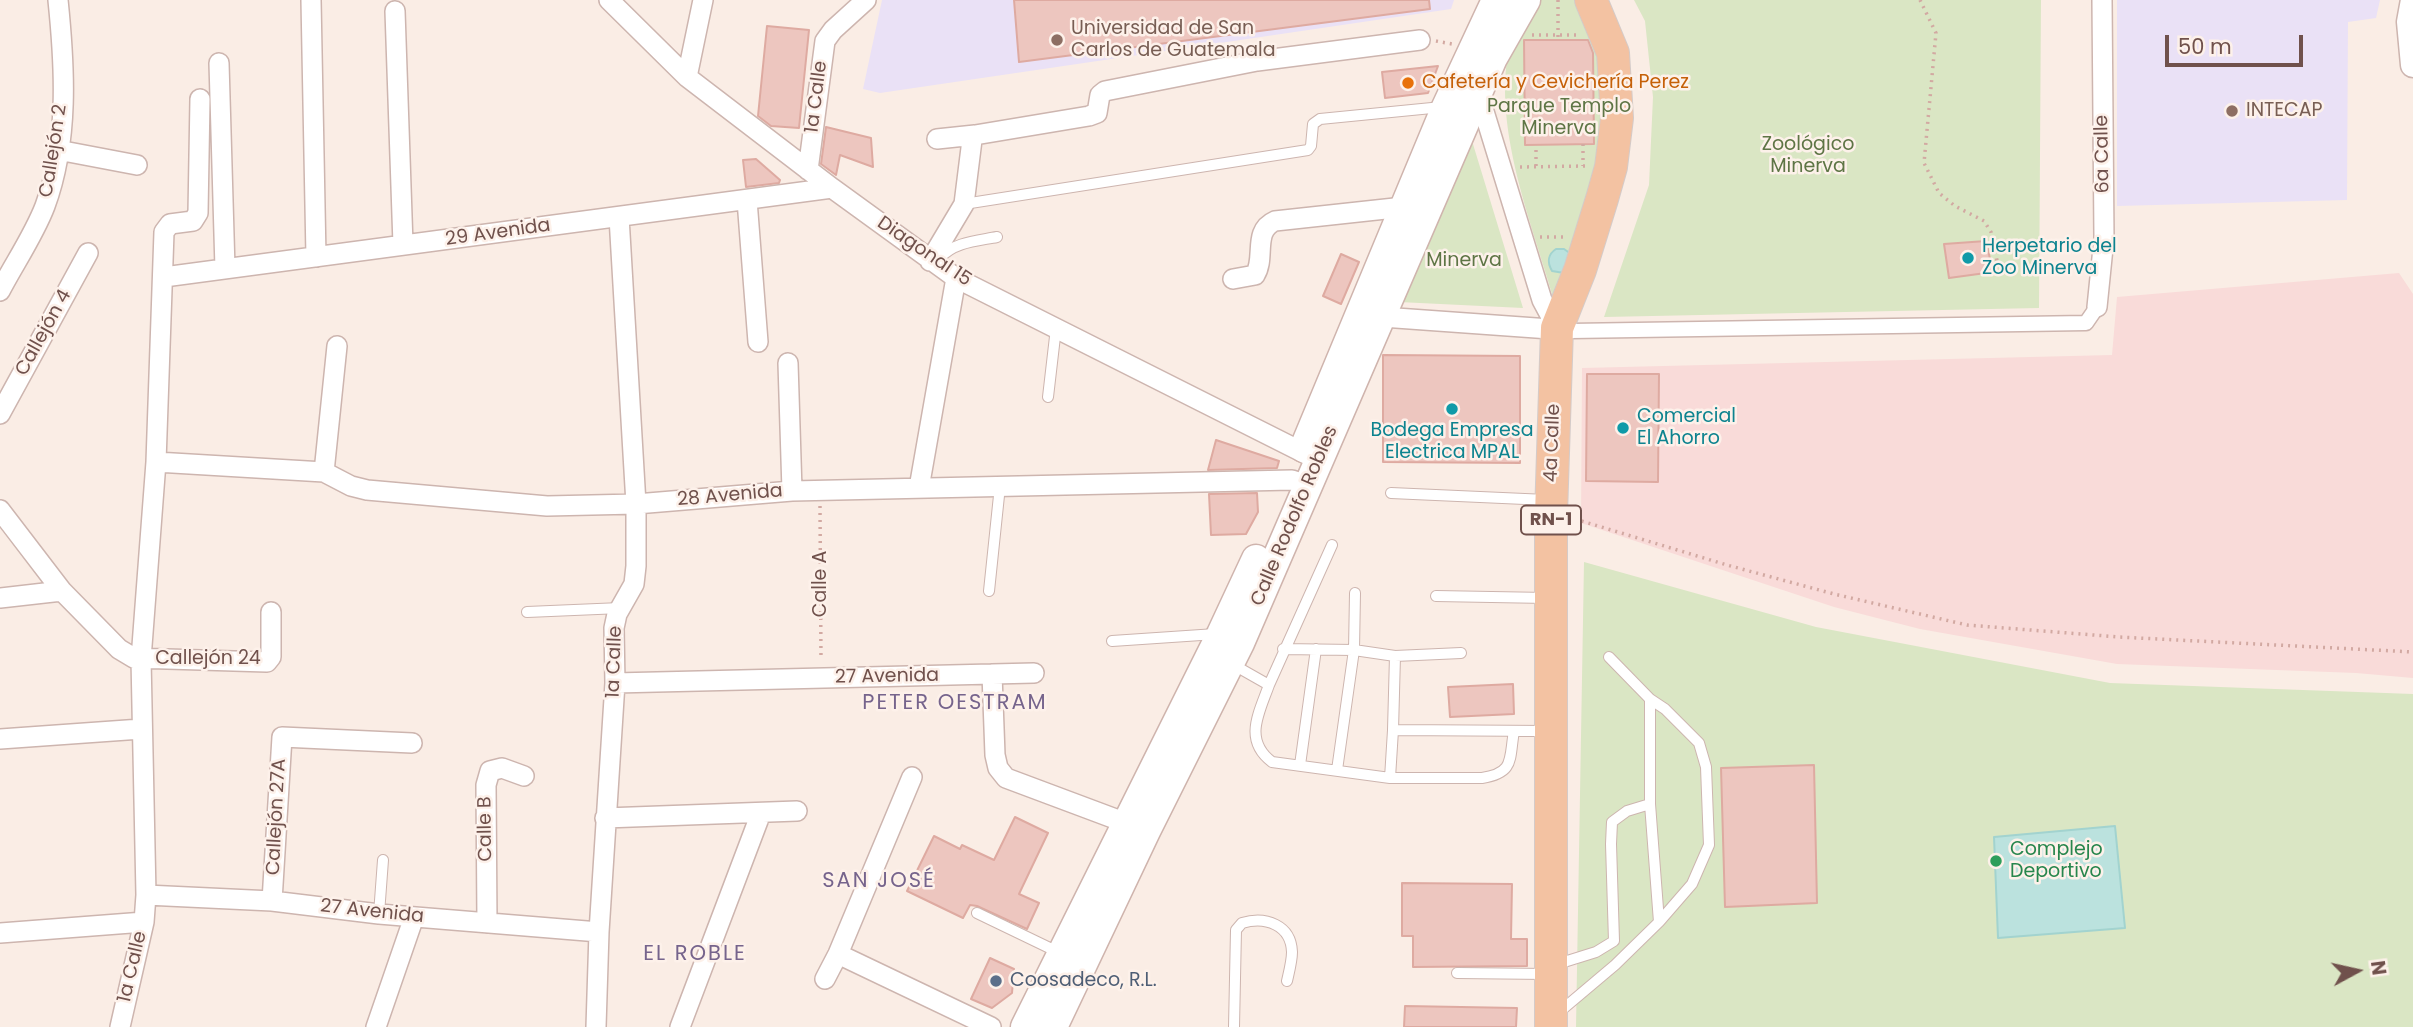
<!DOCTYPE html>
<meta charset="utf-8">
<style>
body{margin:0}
#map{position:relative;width:2413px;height:1027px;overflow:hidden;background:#faede5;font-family:Poppins,sans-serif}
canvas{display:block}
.north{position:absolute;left:2322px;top:936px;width:70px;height:70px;-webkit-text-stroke:5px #fdf1ea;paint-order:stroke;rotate:82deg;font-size:19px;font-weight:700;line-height:28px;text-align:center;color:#70514c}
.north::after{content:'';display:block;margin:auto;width:24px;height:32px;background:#70514c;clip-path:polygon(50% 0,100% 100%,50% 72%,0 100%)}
.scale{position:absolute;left:2165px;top:35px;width:138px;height:32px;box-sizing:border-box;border:4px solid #70514c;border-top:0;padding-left:9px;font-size:21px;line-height:24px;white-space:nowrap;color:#70514c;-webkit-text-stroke:5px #fdf1ea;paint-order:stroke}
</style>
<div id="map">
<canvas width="2413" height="1027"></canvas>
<div class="north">N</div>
<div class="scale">50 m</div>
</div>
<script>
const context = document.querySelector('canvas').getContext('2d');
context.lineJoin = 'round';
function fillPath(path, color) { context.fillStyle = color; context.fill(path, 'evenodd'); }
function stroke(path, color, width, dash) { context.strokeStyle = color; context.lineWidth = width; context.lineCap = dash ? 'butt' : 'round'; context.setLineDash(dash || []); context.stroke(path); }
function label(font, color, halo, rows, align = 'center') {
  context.font = font + ' Poppins,sans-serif'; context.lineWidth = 5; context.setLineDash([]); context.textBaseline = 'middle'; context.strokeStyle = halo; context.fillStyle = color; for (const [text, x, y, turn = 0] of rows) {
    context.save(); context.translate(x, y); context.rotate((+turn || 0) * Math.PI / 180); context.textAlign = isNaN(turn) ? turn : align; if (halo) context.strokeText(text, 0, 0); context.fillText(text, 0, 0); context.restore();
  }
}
const commercial = new Path2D(`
 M2399 273 2413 294V678L2356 673 2117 664 1920 629 1834 607 1581 523 1582 368 2112 355 2117 297Z`);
const education = new Path2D(`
 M882 0H1454L1451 9 880 93 863 89Z
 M2117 0H2380L2376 18 2348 22 2347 200 2117 206Z`);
const green = new Path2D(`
 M1531 0H1583L1598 23 1607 159 1553 297C1531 220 1491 124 1510 44 1514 29 1524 14 1531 0Z
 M1634 0H2041L2039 308 1604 317 1649 185 1653 97 1645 21Z
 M1469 131 1523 308 1399 302Z
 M1584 562 1816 627 2110 683 2413 694V1027H1576Z`);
const water = new Path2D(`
 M1556 249H1564L1571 254 1564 273 1552 271C1547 262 1547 255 1556 249Z
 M2115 826 2125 928 1998 938 1994 837Z`);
const building = new Path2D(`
 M1014 0H1429L1430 9 1019 62Z
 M767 26 809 30 799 128 771 126 758 116Z
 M1524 40H1588L1593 53 1594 144 1525 145Z
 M1438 66 1428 93 1385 98 1382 72Z
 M826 127 871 138 873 167 840 155 836 175 821 164Z
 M756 159 780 180 779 183 746 187 743 160Z
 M1986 241 1993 272 1949 278 1944 244Z
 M1341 254 1359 262 1341 304 1323 296Z
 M1383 355 1520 356V463L1383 462Z
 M1587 374H1659L1658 482 1586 481Z
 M1216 440 1279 461 1277 468 1208 470Z
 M1257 493 1258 512 1246 534 1211 535 1209 494Z
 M1513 684 1514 714 1450 717 1448 687Z
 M1814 765 1817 903 1725 907 1721 768Z
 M1015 817 1048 833 1019 894 1039 903 1027 929 977 906 970 905 963 918 907 891 934 836 960 849 962 845 994 860Z
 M1402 883 1512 884 1511 939H1527V966L1413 967V936H1402Z
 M990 958 1014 969 1012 993 992 1008 971 999Z
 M1405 1006 1517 1008 1516 1027H1404Z`);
const path = new Path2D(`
 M1558 0V40
 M1920 0 1936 33 1924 163 1939 193 1955 206 1984 221 1991 232 1999 270
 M1532 35H1580
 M1436 41 1452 44
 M1583 144V166
 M1536 166V145
 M1520 167 1586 166
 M1540 237H1564
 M820 506 821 660
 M1575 519 1727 565 1834 594 1967 625 2119 637 2413 652`);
const service = new Path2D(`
 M964 204 1308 150 1311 146 1313 124 1320 119 1442 107
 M940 258C954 242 977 241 997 237
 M1048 397 1056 328
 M1391 493 1547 500
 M989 591 1000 486
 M1436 596 1547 598
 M527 612 621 608
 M1112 641 1216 634
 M1283 649 1354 650 1355 593
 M1232 664 1269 685C1259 713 1243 740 1272 762L1390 778
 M1269 685 1332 545
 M1650 699V804L1659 922
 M1393 730 1395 656 1461 653
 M1514 731C1509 759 1515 773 1482 778H1390L1393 730 1548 731
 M1300 765 1316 649
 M1337 770 1354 650 1395 656
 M977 913 1058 952
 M379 914 383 860
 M1564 962 1596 952 1614 941 1611 844 1612 822 1627 811 1650 804
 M1457 973 1547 974
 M1564 1008 1615 965 1659 922 1692 884 1709 845 1706 767 1699 743 1665 709 1650 699 1609 657
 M1234 1027 1236 930 1242 923C1266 916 1291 925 1292 952 1292 961 1289 972 1287 981`);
const pedestrian = new Path2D(`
 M1571 331 2086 323 2097 307`);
const minor = new Path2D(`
 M311 0 316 257
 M609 0 687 77 832 188 956 278 1314 458
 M395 11 403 245
 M219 63 225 269
 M687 77 703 0
 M1478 92 1542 300 1557 328
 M937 139 975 135 1089 116 1097 113 1100 95 1105 91 1257 61 1420 40
 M58 150 137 165
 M808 170 825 41 833 30 866 0
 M747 200 758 342
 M930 261 964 204 972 140 975 135
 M164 277 832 188
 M1233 279 1255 275C1266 258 1252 231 1275 221L1404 207
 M0 291C14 264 34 235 45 206 69 141 65 68 58 0
 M2097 307 2104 238 2102 0
 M1371 314 1382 317 1564 330
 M788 363 792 491
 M0 414 88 253
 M156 462 324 472 351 486 367 490 547 506 636 504 792 491 1292 480 1308 485
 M324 472 337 346
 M919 488 956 278
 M0 510 62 591 119 649 134 658 267 662 271 657V612
 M0 598 62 591
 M992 674 995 755 998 768 1006 778 1137 827
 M615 683 1034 673
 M0 739 141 729
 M605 818 797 811
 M146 895 272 901 379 914 599 932
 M272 901 282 737 412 743
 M487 923 486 785 490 771 502 768 524 776
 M0 933 144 922
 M838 954 991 1027
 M825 979 838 954 912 777
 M120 1027 144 922 146 895 141 659 156 462 164 232 170 224 193 221 198 213 200 99
 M376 1027 414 917
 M596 1027 599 932 615 683 614 628 617 614 634 584 636 566V504L619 217
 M680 1027 761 813`);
const tertiary = new Path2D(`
 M2413 0 2409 22 2413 65`);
const secondary = new Path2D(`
 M1304 448 1446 107 1496 0
 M1025 1027 1221 634 1256 559
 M1053 1027 1146 831 1240 643 1493 58 1526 0`);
const primary = new Path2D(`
 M1551 1027V515L1557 328 1580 270 1602 199 1611 167 1617 118 1613 53 1591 0`);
const markers = [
 [1057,40,7,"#8d6e63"],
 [1408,83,7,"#e8710a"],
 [2232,111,7,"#8d6e63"],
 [1968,258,7,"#0f9aa8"],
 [1452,409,7,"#0f9aa8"],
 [1623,428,7,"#0f9aa8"],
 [1996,861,7,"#2e9e5b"],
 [996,981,7,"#5c6f8a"]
];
const shields = [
 [1551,520,60]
];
const shieldNames = [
 ["RN-1",1551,520]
];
const educationNames = [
 ["Universidad de San",1071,29],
 ["Carlos de Guatemala",1071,51],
 ["INTECAP",2246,111]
];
const foodNames = [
 ["Cafetería y Cevichería Perez",1422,83]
];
const streetNames = [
 ["1a Calle",817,97,-83],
 ["Callejón 2",54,151,-81],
 ["6a Calle",2103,154,-91],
 ["29 Avenida",498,233,-8],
 ["Diagonal 15",924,252,34],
 ["Callejón 4",44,333,-61],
 ["4a Calle",1553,443,-88],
 ["28 Avenida",730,496,-5],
 ["Calle Rodolfo Robles",1295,516,-67],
 ["Calle A",821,584,-90],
 ["Callejón 24",208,659],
 ["1a Calle",615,662,-88],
 ["27 Avenida",887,677,-1],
 ["Callejón 27A",277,817,-87],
 ["Calle B",486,829,-91],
 ["27 Avenida",372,912,6],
 ["1a Calle",133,967,-77]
];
const parkNames = [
 ["Parque Templo",1559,107],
 ["Minerva",1559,129],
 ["Zoológico",1808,145],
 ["Minerva",1808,167],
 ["Minerva",1464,261]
];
const cultureNames = [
 ["Herpetario del",1982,247],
 ["Zoo Minerva",1982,269],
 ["Comercial",1637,417],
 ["El Ahorro",1637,439],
 ["Bodega Empresa",1452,431,"center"],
 ["Electrica MPAL",1452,453,"center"]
];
const leisureNames = [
 ["Complejo",2010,850],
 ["Deportivo",2010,872]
];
const serviceNames = [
 ["Coosadeco, R.L.",1010,981]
];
const neighbourhoodNames = [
 ["PETER OESTRAM",955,704],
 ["SAN JOSÉ",879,882],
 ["EL ROBLE",695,955]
];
fillPath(commercial, '#f9dbd9');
fillPath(education, '#eae1f6');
fillPath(green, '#dae6c4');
fillPath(water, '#bbe2de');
stroke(water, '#a2d3cf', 2);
fillPath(building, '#edc6bf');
stroke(building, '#deaaa1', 2);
stroke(service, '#cdb5af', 12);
stroke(pedestrian, '#cdb5af', 17);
stroke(minor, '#cdb5af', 22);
stroke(tertiary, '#cdb5af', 27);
stroke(secondary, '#cfb4ad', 31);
stroke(primary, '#d4cbc9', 34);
stroke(path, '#d2a9a2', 3.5, [2, 5]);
stroke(service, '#fff', 10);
stroke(pedestrian, '#fff', 14);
stroke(minor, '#fff', 19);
stroke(tertiary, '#fff', 24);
stroke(secondary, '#fff', 28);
stroke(primary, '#f3c2a2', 32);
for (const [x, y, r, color] of markers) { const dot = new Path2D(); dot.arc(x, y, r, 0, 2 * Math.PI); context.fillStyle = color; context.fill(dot); stroke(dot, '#fdf1ea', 2.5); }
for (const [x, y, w] of shields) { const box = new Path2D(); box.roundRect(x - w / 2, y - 14.5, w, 29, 5); context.fillStyle = '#fdf1ea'; context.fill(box); stroke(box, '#70514c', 2); }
label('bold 18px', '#70514c', null, shieldNames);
label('19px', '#785e54', '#fdf1ea', educationNames, 'left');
label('19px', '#c56008', '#fdf1ea', foodNames, 'left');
label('19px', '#70514c', '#fdf1ea', streetNames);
label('19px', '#5e7545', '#fdf1ea', parkNames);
label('19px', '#0d838f', '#fdf1ea', cultureNames, 'left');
label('19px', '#27864d', '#fdf1ea', leisureNames, 'left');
label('19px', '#4e5e75', '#fdf1ea', serviceNames, 'left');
context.letterSpacing = '2px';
label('21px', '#76648c', '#fdf1ea', neighbourhoodNames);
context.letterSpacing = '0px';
</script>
